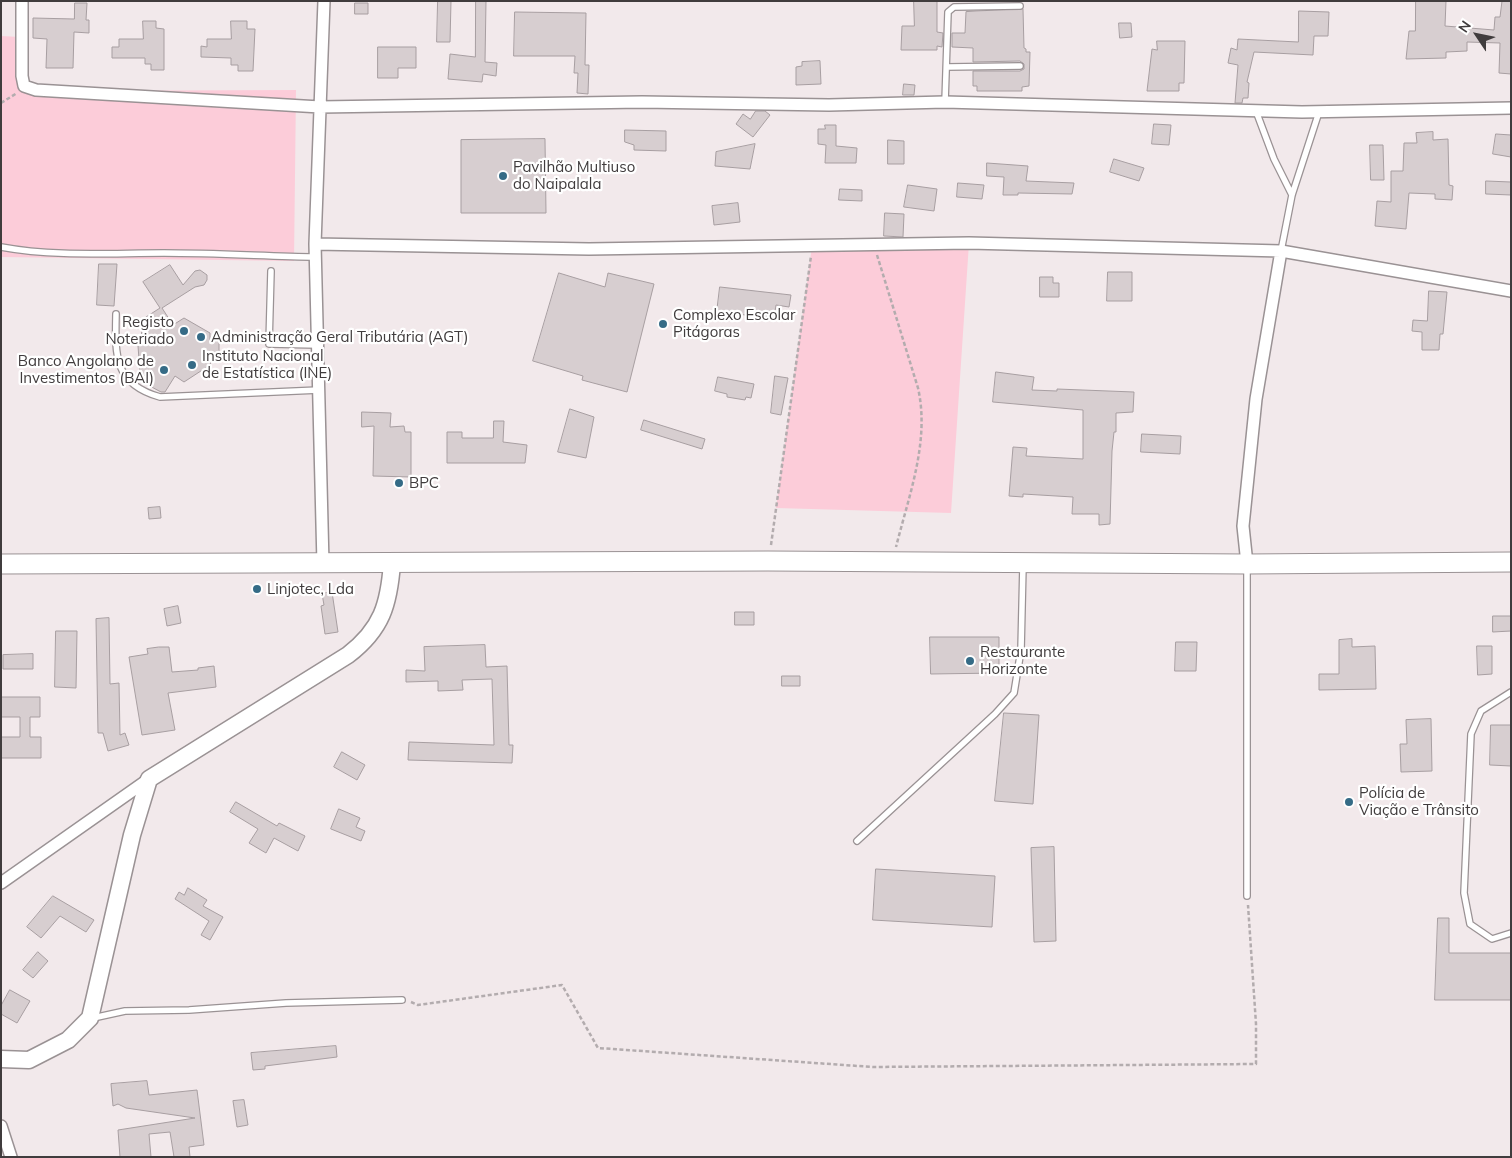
<!DOCTYPE html>
<meta charset="utf-8">
<style>
body{margin:0}
#map{position:relative;width:1512px;height:1158px;overflow:hidden;background:#f2e9eb;font-family:Mulish,sans-serif}
canvas{display:block}
.frame{position:absolute;inset:0;border:2px solid #403c3d;pointer-events:none}
.north{position:absolute;left:1452px;top:10px;width:50px;height:50px;-webkit-text-stroke:4px #fff;paint-order:stroke;rotate:304deg;font-size:14px;font-weight:700;line-height:20px;text-align:center;color:#403c3d}
.north::after{content:'';display:block;margin:auto;width:18px;height:22px;background:#403c3d;clip-path:polygon(50% 0,100% 100%,50% 72%,0 100%)}
</style>
<div id="map">
<canvas width="1512" height="1158"></canvas>
<div class="frame"></div>
<div class="north">N</div>
</div>
<script>
const context = document.querySelector('canvas').getContext('2d');
context.lineJoin = 'round';
function fillPath(path, color) { context.fillStyle = color; context.fill(path, 'evenodd'); }
function stroke(path, color, width, dash) { context.strokeStyle = color; context.lineWidth = width; context.lineCap = dash ? 'butt' : 'round'; context.setLineDash(dash || []); context.stroke(path); }
function label(font, color, halo, rows, align = 'center') {
  context.font = font + ' Mulish,sans-serif'; context.lineWidth = 4.5; context.setLineDash([]); context.textBaseline = 'middle'; context.strokeStyle = halo; context.fillStyle = color; for (const [text, x, y, turn = 0] of rows) {
    context.save(); context.translate(x, y); context.rotate((+turn || 0) * Math.PI / 180); context.textAlign = isNaN(turn) ? turn : align; if (halo) context.strokeText(text, 0, 0); context.fillText(text, 0, 0); context.restore();
  }
}
const green = new Path2D(`
 M1 36 20 37V91L296 90 294 261 1 257Z
 M969 243 951 513 776 508 812 246Z`);
const building = new Path2D(`
 M438 1H451L450 42H437Z
 M476 1H486L485 62 497 63 496 76 483 74 482 82 448 79 450 54 475 57Z
 M914 1H937V32L943 33 942 47 937 46V50H901L902 26H914Z
 M1416 1H1446L1445 26 1494 30 1495 17H1500L1502 1H1511V74L1499 73 1500 43 1467 42V51L1446 52V58L1406 59 1409 31H1415Z
 M75 3H87L86 20H89V33L74 32 73 68H46L47 39 33 38V18L74 19Z
 M355 3H368V14H355Z
 M1023 9 1024 48 1026 49V52H1030L1029 86 1022 87V91H977V86H973V71H1020L1024 69V64L1020 61 973 62V48L952 47V33H965L966 12Z
 M1299 11 1329 12 1328 36H1314L1313 55 1254 52 1247 82 1249 83 1248 98H1243L1242 103H1235L1238 65 1228 63 1231 48 1237 50 1238 39 1298 42Z
 M515 12 586 13 585 65H589L588 94 577 93 578 73H574L575 56H514Z
 M143 21H156V28L164 29V70H151V64H145V58H112V47H119V39H143Z
 M231 21H247V29H255L253 71H238V65H231V58L201 57V46L207 47V39H231Z
 M1119 23H1131L1132 37 1120 38Z
 M1157 41H1185L1184 83H1179V91H1147L1152 49 1157 50Z
 M378 47H416V68H398V78H378Z
 M820 61 821 84 796 85V67L802 66V62Z
 M904 84 915 85 914 95H903Z
 M756 111H765L770 115 753 137 736 124 743 114 750 119Z
 M1154 124 1171 125 1169 145 1152 144Z
 M825 125H836V146L857 148 856 163H825L826 145 818 144V129H825Z
 M625 130 666 131V151L634 150V145L625 142Z
 M1433 132V140L1448 139 1449 185 1453 186 1452 200 1435 199V194L1409 193 1406 229 1375 226 1377 201 1391 202V171H1403L1404 143H1417L1416 133Z
 M1496 134 1511 135V157L1493 154Z
 M545 139 546 213H461V140Z
 M888 140 904 141V164H888Z
 M755 144 750 169 715 166 716 152Z
 M1370 145H1383L1384 180H1371Z
 M1114 159 1144 168 1139 181 1110 172Z
 M987 163 1028 166 1026 181 1074 183 1072 194 1018 193V195H1003L1004 177 987 176Z
 M1486 181 1511 182V195L1486 194Z
 M958 183 984 185 982 199 957 197Z
 M908 185 937 189 934 211 904 207Z
 M840 189 862 190V201L839 200Z
 M738 203 740 222 714 225 712 206Z
 M885 213 904 214 903 237 884 236Z
 M99 264H117L114 306 97 305Z
 M170 265 183 285 195 271 200 270 207 275V280L204 285 195 287 162 308 173 325 184 318 210 333V340H219V359H212L210 365 184 382 175 376 165 392H161L146 384 149 378 140 373 138 346 141 344 142 326 149 322 146 317 160 308 143 282Z
 M1108 272H1132V301H1107Z
 M559 273 605 287 608 273 654 284 627 392 582 380 583 376 533 361Z
 M1040 277H1053V283H1059V297H1040Z
 M720 287 791 295 789 307 776 305 774 318 717 312Z
 M1429 291 1447 292 1443 334H1440L1439 350H1422V332L1412 331 1413 320 1427 321Z
 M996 372 1034 377 1032 390 1057 391V389L1134 392 1133 412 1116 413V432H1114L1112 451 1110 524 1099 525V514H1072L1073 497 1023 494V497L1009 496 1013 447 1027 448 1026 456 1083 459V410L993 402Z
 M775 376 788 378 781 415 771 413Z
 M718 377 754 384 751 398 746 397 745 400 727 397V394L715 391Z
 M570 409 594 417 586 458 558 452Z
 M362 412 391 413 390 427 404 426 405 432H411V477L373 476 374 426 362 427Z
 M644 420 705 439 702 449 641 430Z
 M494 421H504L503 442 527 445 525 463H447V432H462V438H493Z
 M1142 434 1181 436 1180 454 1141 452Z
 M160 507 161 518 149 519 148 508Z
 M332 592 338 632 325 634 321 606 324 605 322 594Z
 M178 606 181 623 167 626 164 609Z
 M735 612H754V625H735Z
 M1493 616H1511V631L1493 632Z
 M109 618 110 684 119 683 120 735 125 733 129 745 108 751 103 733H98L96 619Z
 M56 631H77L76 688 55 687Z
 M930 637H999V673L931 674Z
 M1352 639V647L1375 646 1376 689 1319 690V674H1339V640Z
 M1176 642H1197L1196 671H1175Z
 M485 645 486 667 507 666 509 745H513L512 763 408 760 409 742 494 745 492 679 462 680 463 690 438 691V681L406 682V670L425 671 424 647Z
 M1477 646H1492V674L1478 675Z
 M159 647H169L172 672 198 670V668L214 666 216 687 168 693 175 730 142 735 129 657 148 654 147 649Z
 M33 654V669H3V655Z
 M782 676H800V686H782Z
 M1 697H40V717H30V737H41V758H1V737H20V717H1Z
 M1004 713 1039 715 1033 804 995 801Z
 M1431 719 1432 771 1401 772 1400 744H1407L1406 720Z
 M1491 725H1511V766L1490 765Z
 M342 752 365 765 357 780 334 767Z
 M236 802 277 826 279 823 305 836 298 851 274 838 266 853 249 843 258 829 230 812Z
 M339 809 360 818 356 827 365 831 361 841 331 829Z
 M1054 847 1056 941 1034 942 1031 848Z
 M876 869 995 876 992 927 873 920Z
 M188 888 207 900 203 906 223 917 210 940 201 935 209 921 175 899 179 892 184 895Z
 M53 896 94 920 86 932 60 916 41 938 27 927Z
 M1438 918H1449V953H1511V1000H1435Z
 M38 952 48 961 33 978 23 970Z
 M10 990 30 1001 17 1023 1 1014V1006Z
 M336 1046 337 1057 265 1066V1069L253 1070 251 1053Z
 M147 1081 149 1095 197 1090 204 1145 189 1147 190 1157H174L170 1132 149 1134 151 1157H120L118 1130 195 1118 126 1108 118 1104 113 1106 111 1084Z
 M244 1100 248 1125 237 1127 233 1101Z`);
const path = new Path2D(`
 M1 103 17 93
 M877 255 918 388C930 441 909 495 896 547
 M771 545 811 256
 M411 1002 418 1005 562 985 598 1048 873 1067 1256 1064V1024L1248 905`);
const lane = new Path2D(`
 M947 67 1020 66
 M945 102 948 12 954 7 1020 6
 M1256 111 1274 159 1292 195
 M1 247C55 257 109 253 164 253 214 253 265 256 316 257
 M1281 251 1292 195 1319 112
 M271 271 269 344 318 345
 M116 314C115 356 114 384 160 397L319 390
 M1247 566V896
 M1511 692 1481 711 1471 734 1464 893 1470 924 1492 939 1511 933
 M857 841 995 714 1014 693 1021 650 1023 565
 M93 1018 125 1011 189 1010 286 1003 402 1000`);
const street = new Path2D(`
 M22 1V76L24 86 36 90 320 107 642 102 829 105 945 102 1302 112 1511 108
 M315 244 589 249 969 243 1281 251 1511 291
 M323 564 315 244 324 1
 M1247 564 1243 526 1256 399 1281 251
 M1 883 149 779
 M1 1126 11 1157`);
const secondary = new Path2D(`
 M1 1059 29 1060 68 1040 90 1018 132 835 149 779 348 655C382 629 389 604 392 563`);
const primary = new Path2D(`
 M1 564 768 561 1247 564 1511 562`);
const markers = [
 [503,176,5,"#356b86"],
 [663,324,5,"#356b86"],
 [184,331,5,"#356b86"],
 [201,337,5,"#356b86"],
 [192,365,5,"#356b86"],
 [164,370,5,"#356b86"],
 [399,483,5,"#356b86"],
 [257,589,5,"#356b86"],
 [970,661,5,"#356b86"],
 [1349,802,5,"#356b86"]
];
const poiNames = [
 ["Pavilhão Multiuso",513,167],
 ["do Naipalala",513,184],
 ["Complexo Escolar",673,315],
 ["Pitágoras",673,332],
 ["Registo",174,322,"right"],
 ["Noteriado",174,339,"right"],
 ["Administração Geral Tributária (AGT)",211,337],
 ["Instituto Nacional",202,356],
 ["de Estatística (INE)",202,373],
 ["Banco Angolano de",154,361,"right"],
 ["Investimentos (BAI)",154,378,"right"],
 ["BPC",409,483],
 ["Linjotec, Lda",267,589],
 ["Restaurante",980,652],
 ["Horizonte",980,669],
 ["Polícia de",1359,793],
 ["Viação e Trânsito",1359,810]
];
fillPath(green, '#fcccd9');
fillPath(building, '#d7ced0');
stroke(building, '#a79ea1', 1);
stroke(lane, '#9a9294', 8);
stroke(street, '#9a9294', 14);
stroke(secondary, '#9a9294', 19);
stroke(primary, '#9a9294', 21);
stroke(path, '#b3acae', 2.5, [4, 2.5]);
stroke(lane, '#fff', 5.5);
stroke(street, '#fff', 11);
stroke(secondary, '#fff', 16);
stroke(primary, '#fff', 19);
for (const [x, y, r, color] of markers) { const dot = new Path2D(); dot.arc(x, y, r, 0, 2 * Math.PI); context.fillStyle = color; context.fill(dot); stroke(dot, '#fff', 2); }
label('15px', '#403c3d', '#fff', poiNames, 'left');
</script>
